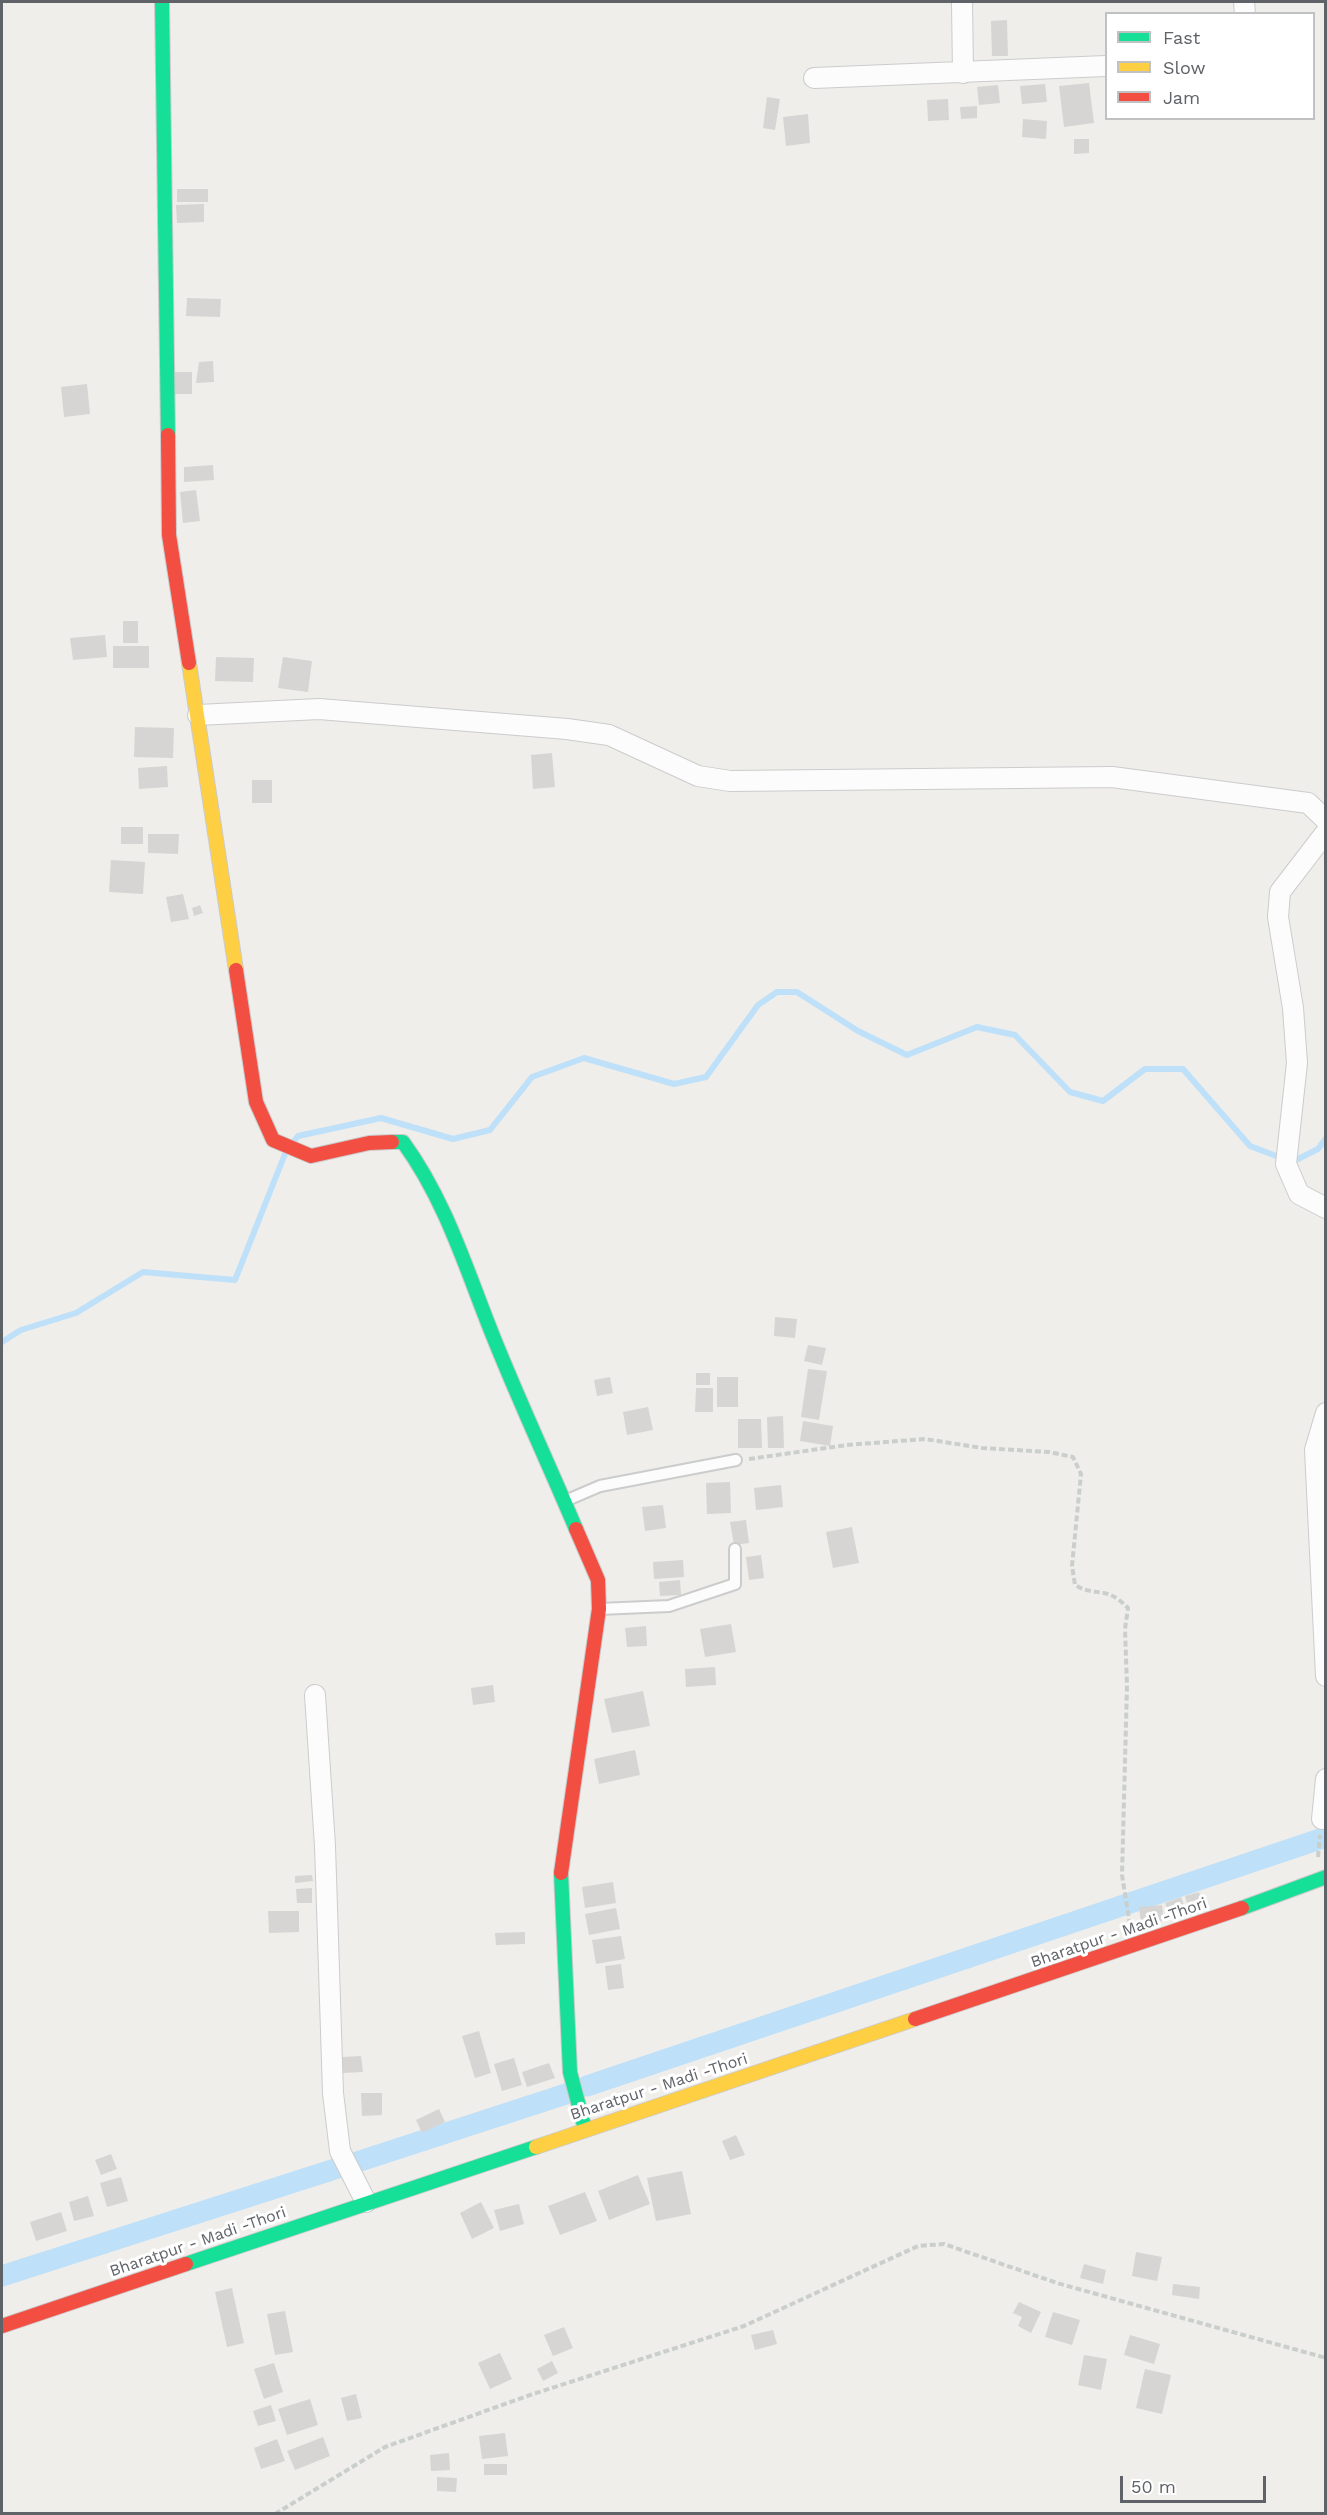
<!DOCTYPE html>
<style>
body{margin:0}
#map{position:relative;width:1327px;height:2515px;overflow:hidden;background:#efeeea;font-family:"Work Sans",sans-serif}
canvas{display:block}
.frame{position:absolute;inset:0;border:3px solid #5f6368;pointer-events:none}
.legend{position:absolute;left:1105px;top:12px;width:210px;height:108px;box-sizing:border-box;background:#fff;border:2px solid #bfc1c3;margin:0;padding:8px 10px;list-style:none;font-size:18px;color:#5f6368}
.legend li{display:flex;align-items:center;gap:12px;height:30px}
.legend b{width:30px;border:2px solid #bfc1c3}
.scale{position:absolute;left:1120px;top:2476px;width:146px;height:27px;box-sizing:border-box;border:3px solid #5f6368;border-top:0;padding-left:8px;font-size:18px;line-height:21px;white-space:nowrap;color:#5f6368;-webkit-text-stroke:4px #fff;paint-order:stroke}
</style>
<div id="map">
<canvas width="1327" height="2515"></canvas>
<div class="frame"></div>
<ul class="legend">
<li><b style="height:8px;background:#16e098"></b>Fast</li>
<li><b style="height:8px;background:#ffcf43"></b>Slow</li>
<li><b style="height:8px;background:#f24e42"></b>Jam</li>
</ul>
<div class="scale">50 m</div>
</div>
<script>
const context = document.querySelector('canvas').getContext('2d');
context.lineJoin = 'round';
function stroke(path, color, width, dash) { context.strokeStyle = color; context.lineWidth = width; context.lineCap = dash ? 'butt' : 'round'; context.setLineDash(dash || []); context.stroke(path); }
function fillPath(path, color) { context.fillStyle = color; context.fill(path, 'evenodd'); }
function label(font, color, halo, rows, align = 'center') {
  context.font = font + ' "Work Sans",sans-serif'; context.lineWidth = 6; context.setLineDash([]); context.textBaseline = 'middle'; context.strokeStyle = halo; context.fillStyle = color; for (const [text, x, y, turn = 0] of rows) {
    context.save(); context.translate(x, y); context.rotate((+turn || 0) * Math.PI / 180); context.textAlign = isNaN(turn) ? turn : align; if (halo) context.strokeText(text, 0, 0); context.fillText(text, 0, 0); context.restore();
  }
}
const stream = new Path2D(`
 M294 1141 298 1136 381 1118 453 1139 490 1130 532 1077 584 1058 674 1084 706 1077 758 1005 777 992H797L858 1031 907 1055 977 1027 1015 1035 1070 1092 1103 1101 1145 1069H1183L1250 1146 1292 1162 1318 1149 1326 1138
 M2 1342 21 1330 76 1313 143 1272 235 1280 285 1154`);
const canal = new Path2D(`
 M587 2086 1326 1837
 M357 2162 569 2093
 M2 2276 341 2167`);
const building = new Path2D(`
 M1007 20 1008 56H992L991 21Z
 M1089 83 1094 123 1064 127 1059 86Z
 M1045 84 1047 102 1022 104 1020 86Z
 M998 85 1000 103 979 105 977 87Z
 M767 97 780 99 775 130 763 128Z
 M948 99 949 120 928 121 927 100Z
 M977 106V118L961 119 960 107Z
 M808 114 810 143 786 146 783 117Z
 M1023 119 1047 121 1046 139 1022 137Z
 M1074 139H1089V153L1074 154Z
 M177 189H208V202H177Z
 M204 204V222L177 223 176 205Z
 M187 298 221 299 220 317 186 316Z
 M213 361 214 382 196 383 199 362Z
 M175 372H192V394H175Z
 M87 384 90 414 64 417 61 387Z
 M213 465 214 480 184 482V467Z
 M196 490 200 521 183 523 180 492Z
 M123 621H138V643H123Z
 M105 635 107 657 73 660 70 638Z
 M113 646H149V668H113Z
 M216 657 254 658 253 682 215 681Z
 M283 657 312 661 308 692 278 688Z
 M135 727 174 728 173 758 134 757Z
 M552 753 555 787 533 789 531 755Z
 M167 766 168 787 139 789 138 768Z
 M252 780H272V803H252Z
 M121 827H143V844H121Z
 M148 834H179L178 854 148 853Z
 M111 860 145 862 143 894 109 892Z
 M183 894 189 919 171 922 166 897Z
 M200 905 203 913 194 916 192 908Z
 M775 1317 797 1319 795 1338 774 1336Z
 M808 1345 826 1348 822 1365 804 1361Z
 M808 1369 827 1371 819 1420 801 1417Z
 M696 1373H710V1385H696Z
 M610 1377 613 1393 597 1396 594 1380Z
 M717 1377H738V1407H717Z
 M696 1388H713V1412H695Z
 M648 1407 653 1430 627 1435 623 1412Z
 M783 1416 784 1448H768L767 1417Z
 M738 1419H761L762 1448H738Z
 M803 1421 833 1426 830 1446 800 1441Z
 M730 1482 731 1513 707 1514 706 1483Z
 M781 1485 783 1507 756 1510 754 1488Z
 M663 1505 666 1528 645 1531 642 1507Z
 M746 1520 749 1543 734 1545 730 1522Z
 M852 1527 859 1563 833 1568 826 1532Z
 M761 1555 764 1578 749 1580 746 1557Z
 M683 1560 684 1577 654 1579 653 1562Z
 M680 1580 681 1595 660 1596 659 1582Z
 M731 1624 736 1652 705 1657 700 1629Z
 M646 1626 647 1646 627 1647 625 1628Z
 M715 1667 716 1685 686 1687 685 1669Z
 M493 1685 495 1702 473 1705 471 1688Z
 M643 1691 650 1726 612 1733 604 1699Z
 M635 1750 640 1775 599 1784 594 1759Z
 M312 1875 313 1881 295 1883V1876Z
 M613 1882 616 1903 585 1908 582 1887Z
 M312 1888V1903H297L296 1889Z
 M1199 1892 1201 1899 1187 1903 1185 1896Z
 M1181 1897 1186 1910 1170 1916 1165 1903Z
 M1162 1905 1164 1921 1141 1923 1139 1907Z
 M616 1908 620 1929 589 1935 585 1914Z
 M268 1911H299V1932L269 1933Z
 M525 1932V1944L496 1945 495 1933Z
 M621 1936 625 1959 596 1964 592 1940Z
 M621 1964 624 1988 608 1990 605 1966Z
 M479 2031 491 2073 475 2078 462 2036Z
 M361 2056 363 2072 343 2073 342 2057Z
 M514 2058 522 2085 502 2091 494 2064Z
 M549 2063 555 2078 527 2087 522 2072Z
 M361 2093H382V2115L362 2116Z
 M439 2109 445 2122 422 2133 416 2120Z
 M736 2135 745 2155 730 2160 722 2141Z
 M111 2154 117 2169 101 2175 95 2160Z
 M682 2171 691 2214 656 2221 647 2178Z
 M638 2175 650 2204 609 2220 598 2191Z
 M121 2177 128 2201 107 2207 100 2183Z
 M585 2192 597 2221 560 2235 548 2206Z
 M88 2196 94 2216 74 2221 69 2202Z
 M481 2202 494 2228 472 2239 460 2213Z
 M519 2204 524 2224 500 2231 494 2210Z
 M61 2212 67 2231 36 2241 30 2222Z
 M1136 2252 1162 2257 1157 2281 1132 2276Z
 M1084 2264 1106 2270 1103 2284 1080 2278Z
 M1173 2284 1200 2287 1199 2299 1172 2295Z
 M232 2288 244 2343 227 2347 215 2292Z
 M1019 2302 1041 2312 1031 2333 1018 2326 1022 2317 1013 2313Z
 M285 2311 293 2352 275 2355 267 2314Z
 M1053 2312 1080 2320 1072 2345 1045 2337Z
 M564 2327 573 2348 553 2356 544 2335Z
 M773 2330 777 2344 755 2350 751 2335Z
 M1130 2335 1160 2344 1154 2364 1124 2355Z
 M500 2353 512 2379 490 2389 478 2363Z
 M1084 2355 1107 2359 1101 2390 1078 2385Z
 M552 2361 558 2373 543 2381 537 2369Z
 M274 2363 283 2392 264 2399 254 2369Z
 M1145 2369 1171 2375 1162 2414 1136 2408Z
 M356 2394 362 2418 347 2421 341 2398Z
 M310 2399 318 2425 287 2435 278 2409Z
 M271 2405 276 2421 258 2426 253 2411Z
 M505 2433 508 2456 482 2459 479 2436Z
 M323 2437 330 2456 295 2470 287 2451Z
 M277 2439 285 2461 261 2469 254 2448Z
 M449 2453 450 2470 431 2471 430 2455Z
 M484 2464H507V2475H484Z
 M437 2477 457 2478 456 2492 437 2491Z`);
const path = new Path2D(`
 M749 1459 847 1445 925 1439 982 1448 1049 1452 1073 1457 1081 1474 1072 1566 1075 1585C1096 1598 1105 1584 1128 1608L1125 1629 1127 1686 1122 1875 1130 1925
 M1318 1857 1320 1835
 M275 2514 385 2447 530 2395 744 2326 918 2246 944 2244 1057 2283 1326 2358`);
const lane = new Path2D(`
 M565 1501 600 1486 736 1460
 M599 1609 669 1606 735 1584V1549`);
const street = new Path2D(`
 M962 2 963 73
 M1244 2 1245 14
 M814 78 1106 66
 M198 715 319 709 567 729 609 735 698 776 730 781 1112 777 1308 803 1326 820
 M1326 832 1280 892 1278 917 1293 1008 1297 1063 1286 1164 1299 1194 1326 1208
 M1326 1413 1315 1450 1326 1676
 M315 1695 325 1846 333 2093 340 2151 366 2202
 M1322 1819 1326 1779`);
const fast = new Path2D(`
 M162 2 168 435
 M392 1142H403C446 1201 466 1269 493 1336 519 1401 549 1465 576 1529
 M561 1873 570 2072 585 2129
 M1242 1908 1326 1877
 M186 2264 536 2147`);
const slow = new Path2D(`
 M189 663 236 970
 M536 2147 915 2019`);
const jam = new Path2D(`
 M168 435 169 535 189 663
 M236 970 256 1102 273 1140 311 1156 369 1143 392 1142
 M561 1873 599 1609 598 1580 576 1529
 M915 2019 1242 1908
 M2 2326 186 2264`);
const streetNames = [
 ["Bharatpur - Madi -Thori",1119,1933,-19],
 ["Bharatpur - Madi -Thori",659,2087,-18],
 ["Bharatpur - Madi -Thori",198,2242,-19]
];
stroke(stream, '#bfe0f9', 6);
stroke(canal, '#bfe0f9', 21);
fillPath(building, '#d6d5d3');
stroke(lane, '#cbcccc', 14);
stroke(street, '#cbcccc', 22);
stroke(fast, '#cacacb', 16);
stroke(slow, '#cacacb', 16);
stroke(jam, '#cacacb', 16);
stroke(path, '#cacfcc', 4, [6, 3]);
stroke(lane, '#fdfcfc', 10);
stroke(street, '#fdfcfc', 20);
stroke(fast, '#16e098', 14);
stroke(slow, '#ffcf43', 14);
stroke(jam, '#f24e42', 14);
label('16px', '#5f6368', '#fff', streetNames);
</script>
